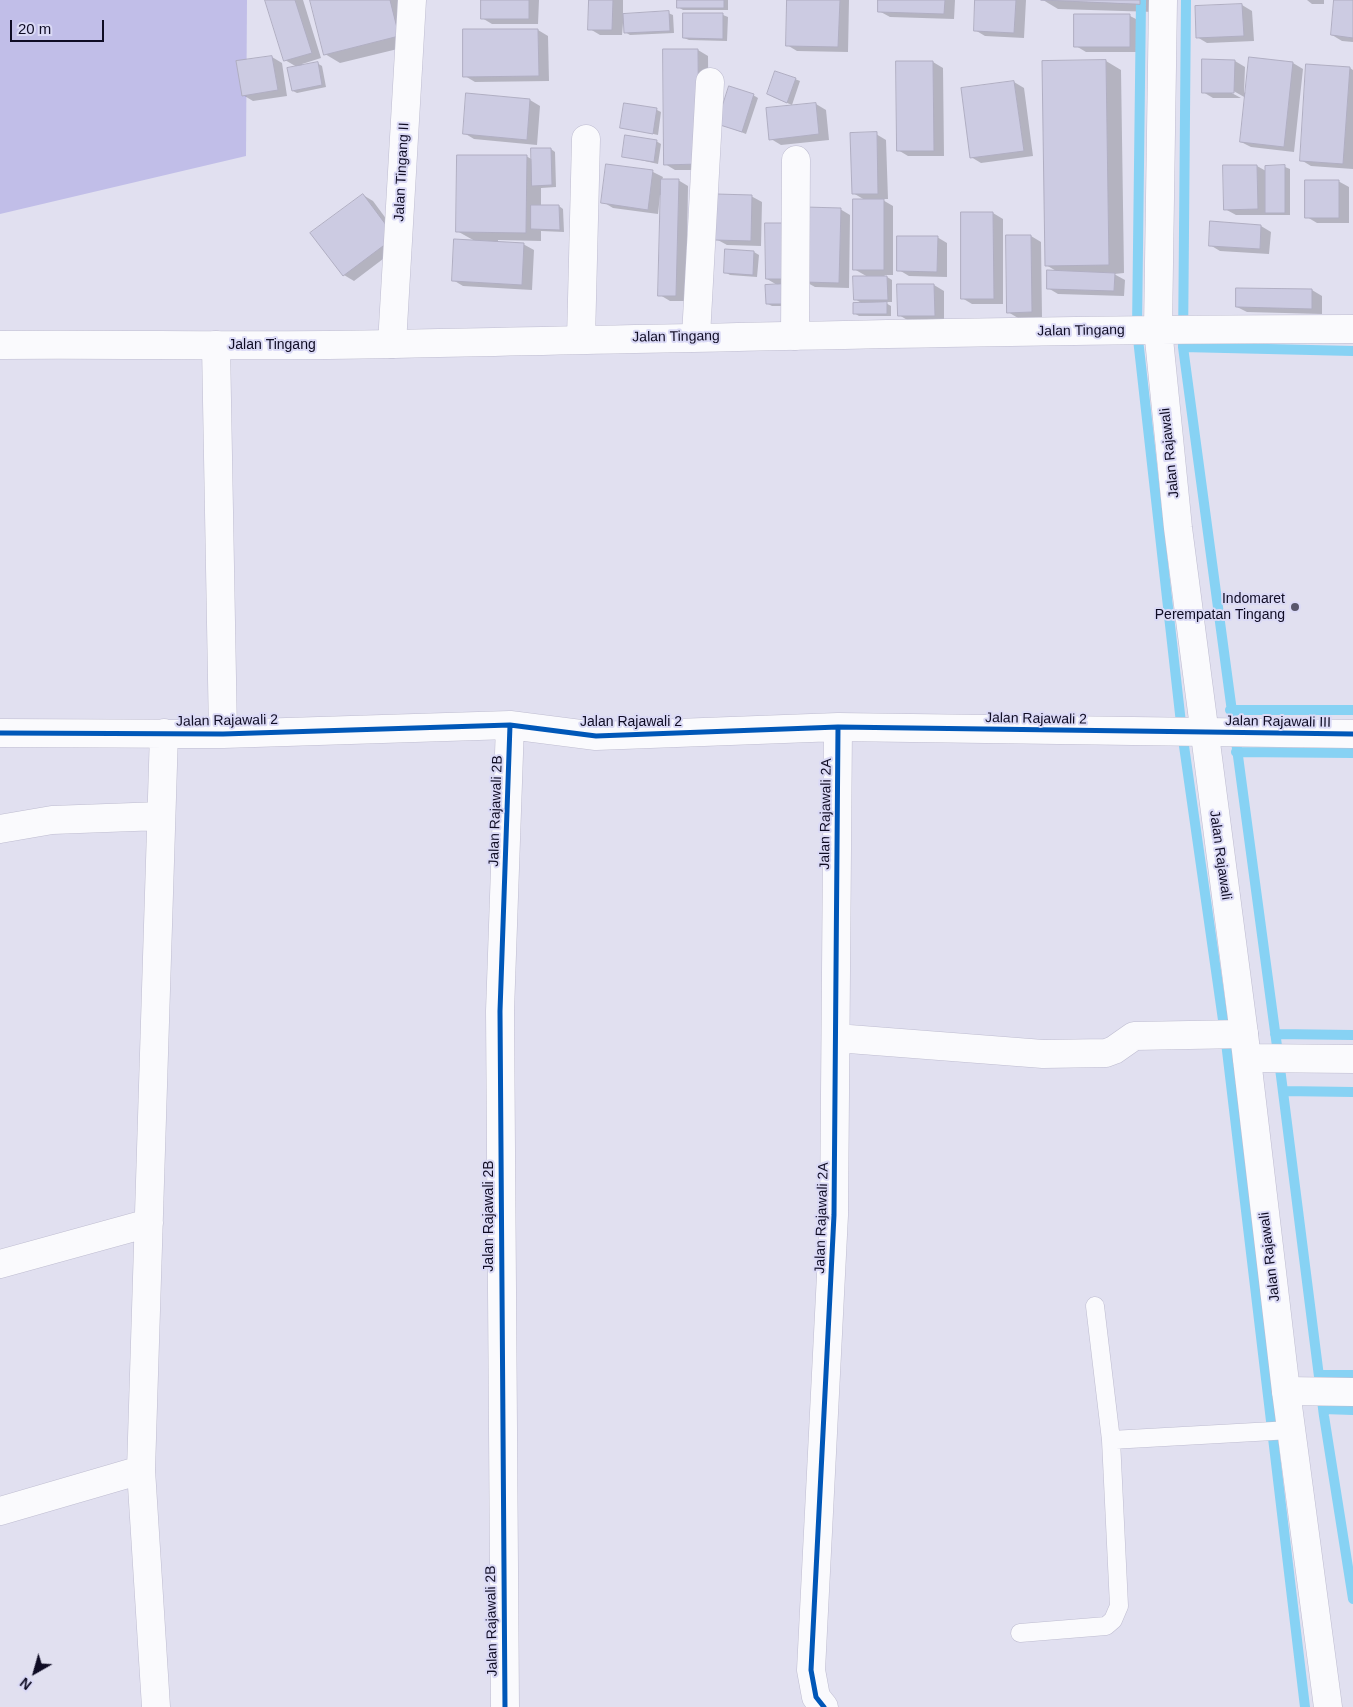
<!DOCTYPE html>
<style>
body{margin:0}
#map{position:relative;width:1353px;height:1707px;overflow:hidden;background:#e1e0f0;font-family:Arial,sans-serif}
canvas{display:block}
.north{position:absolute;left:10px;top:1647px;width:50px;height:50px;-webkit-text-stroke:4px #dbdaf6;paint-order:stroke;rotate:218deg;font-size:14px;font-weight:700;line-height:20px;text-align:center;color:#0f0c24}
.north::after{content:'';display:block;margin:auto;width:18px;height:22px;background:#0f0c24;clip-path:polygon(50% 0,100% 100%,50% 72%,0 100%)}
.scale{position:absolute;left:10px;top:20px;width:94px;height:22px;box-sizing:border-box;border:2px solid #0f0c24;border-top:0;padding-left:6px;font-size:15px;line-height:18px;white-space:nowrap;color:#0f0c24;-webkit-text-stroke:4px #dbdaf6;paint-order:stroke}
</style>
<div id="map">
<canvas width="1353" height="1707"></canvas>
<div class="north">N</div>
<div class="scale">20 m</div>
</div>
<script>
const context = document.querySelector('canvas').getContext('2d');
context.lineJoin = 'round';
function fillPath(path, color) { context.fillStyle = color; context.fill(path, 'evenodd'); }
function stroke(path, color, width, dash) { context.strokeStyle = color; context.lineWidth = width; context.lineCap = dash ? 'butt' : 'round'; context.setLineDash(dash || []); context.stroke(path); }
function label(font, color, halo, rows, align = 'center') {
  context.font = font + ' Arial,sans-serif'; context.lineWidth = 4; context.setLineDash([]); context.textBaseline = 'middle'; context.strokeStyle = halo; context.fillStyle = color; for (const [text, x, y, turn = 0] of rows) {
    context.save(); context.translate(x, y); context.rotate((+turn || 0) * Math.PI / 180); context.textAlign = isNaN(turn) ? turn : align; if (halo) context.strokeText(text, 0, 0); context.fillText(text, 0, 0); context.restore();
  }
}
const green = new Path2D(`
 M0 0H247L246 156 0 214Z`);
const shadow = new Path2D(`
 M271 0H303L321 58 302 64V66L317 63 322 66 326 87 297 93 293 91 297 67 285 60Z
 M312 0H402L414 45 340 63 325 54Z
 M482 0H539L538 24H492L482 18Z
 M590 0H623V15L668 13 673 15 674 33 630 35 625 32 624 23H623L622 35H600L590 29Z
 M678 0H728V10H683L678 7Z
 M788 0H849L848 52 797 51 787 45Z
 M880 0H955L954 19 890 17 879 11Z
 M977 0H1026L1024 38 985 36 975 30Z
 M1043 0H1155V12L1058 9Z
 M1307 0H1324V4H1312Z
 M1336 0H1353V42L1342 41 1332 35Z
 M1242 5 1252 11 1254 41 1207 43 1197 37 1196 7Z
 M684 14 723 15 728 17 727 41 689 40 684 38Z
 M1130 16 1140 21V52H1086L1076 46Z
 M538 30 548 36 549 81 475 82 465 76 464 31Z
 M698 50 708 56 709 170H675L665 164Z
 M272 57 282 63 287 96 253 101 243 95Z
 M1106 61 1121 70 1124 273 1114 274 1125 280 1124 296 1058 294 1048 288 1058 272 1046 265Z
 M1235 61 1245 67 1244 93 1293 63 1303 69 1294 152 1251 147 1241 142 1246 98 1230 89 1228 91 1241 98H1213L1203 92Z
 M933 62 943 68 944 156H908L898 150Z
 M1350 68 1353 70V169L1311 166 1301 160Z
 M795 79 800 81 792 105 773 97Z
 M1014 82 1024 88 1033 156 981 163 971 157Z
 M753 95 758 98 746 134 718 123Z
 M530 100 540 106 537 145 474 139 464 133Z
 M816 104 826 110 829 140 781 145 771 139Z
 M657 110 661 112 658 135 621 127Z
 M876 134 886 140 888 199H881L893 206V275H884L892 280V302H884L891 306V316H859L854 313 863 304 855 299 868 277 854 269 865 200 853 193Z
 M656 141 661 144 658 164 623 156Z
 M551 149 555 152 556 187 541 188V206H559L563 209 564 232 541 231V241L498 240V242L523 244 534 250 532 290 463 286 453 280 475 241 457 231 526 156 533 160Z
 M1224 166H1257L1266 171V167H1285L1290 169V215H1236L1225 209Z
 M653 172 663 177 662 180H678L688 186 686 301H670L660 295 662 195H660L658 214 613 208 603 202Z
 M1338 181 1349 187V223H1317L1307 217Z
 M363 195 373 201 404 243 354 281 344 275Z
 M751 196 762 202 761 246 727 245 716 239Z
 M840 209 850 215 849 288 815 287 804 281 788 306H772L768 304 779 286 767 279 792 224Z
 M962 213H993L1003 219V304H972L962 298Z
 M1212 223 1261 226 1271 232 1269 254 1220 251 1210 245Z
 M1031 236 1041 242 1042 318H1018L1008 312Z
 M937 237 947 243V277L909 276 899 270Z
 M726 250 754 252 759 255 757 277 730 275 725 272Z
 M934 285 944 291V321H909L899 315Z
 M1238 290H1312L1322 296V314L1247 312 1237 307Z`);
const stream = new Path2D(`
 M1141 0 1137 330 1182 732 1225 1034 1305 1707
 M1186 0 1183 347 1281 1076 1324 1416 1353 1599
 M1183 347 1353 351
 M1230 710H1353
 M1236 752 1353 753
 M1275 1034 1353 1035
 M1283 1091 1353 1092
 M1319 1375H1353
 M1323 1409 1353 1410`);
const building = new Path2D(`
 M265 0H295L312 53 284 61Z
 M310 0H390L399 36 324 55Z
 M481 0H529V19H481Z
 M589 0H613L612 30H588Z
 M677 0H724V8H677Z
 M787 0H840L838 47 786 46Z
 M878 0H945L944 14 878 12Z
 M975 0H1016L1014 33 974 31Z
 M1041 0H1140V4Z
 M1334 0H1353V38L1331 35Z
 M1242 4 1244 36 1196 38 1195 6Z
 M669 11 670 31 624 33 623 14Z
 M683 13H723V39L683 38Z
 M1074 14H1130V47H1074Z
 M463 29H538L539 76 463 77Z
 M663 49H698L699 164 664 165Z
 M272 56 278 90 242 96 236 61Z
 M1249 57 1293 62 1284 147 1240 142Z
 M1202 59 1235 60 1234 93H1202Z
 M1106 60 1109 265 1045 266 1042 61Z
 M896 61H933L934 151H897Z
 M318 62 322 85 292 91 287 68Z
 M1306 64 1350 67 1343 164 1300 161Z
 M775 71 796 78 787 103 767 94Z
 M1014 81 1024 151 970 158 961 88Z
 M729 86 754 94 742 132 717 124Z
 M466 93 530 99 527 140 463 134Z
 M624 103 657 108 653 134 620 128Z
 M816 103 819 134 769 140 766 108Z
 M877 132 878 194H852L850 133Z
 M625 135 657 140 654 162 622 157Z
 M531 148H551L552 185 532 186Z
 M457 155H527L526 233 456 232Z
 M606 164 653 170 648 210 601 203Z
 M1223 165H1257L1258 209 1224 210Z
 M1285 165V213H1265V166Z
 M661 179H679L676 296H658Z
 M1305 180H1339V218H1305Z
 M363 194 395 237 343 276 310 233Z
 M716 194 752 195 751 241 715 240Z
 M853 199H884V270H853Z
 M531 205H559L560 230 531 229Z
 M805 207 841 208 839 283 804 282Z
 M961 212H993L994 299H961Z
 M1210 221 1261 225 1260 249 1209 246Z
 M765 223H792L794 279H766Z
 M1006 235H1031L1032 312 1007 313Z
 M897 236H938L937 272 897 271Z
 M454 239 524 243 522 285 452 281Z
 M725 249 754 251 753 275 724 273Z
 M1047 270 1115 273 1114 291 1047 289Z
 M853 276H887L888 300H854Z
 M783 284 784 304H766L765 285Z
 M897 284H934L935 316H898Z
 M1236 288 1312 289V309L1236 307Z
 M887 302V314H853V303Z`);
const lane = new Path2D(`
 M1111 1440 1291 1430
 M1020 1633 1106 1626 1113 1620 1119 1606 1111 1440 1095 1306`);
const street = new Path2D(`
 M696 336 710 82
 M795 336 796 160
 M581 339 586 139
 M392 344 412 0
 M216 345 223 734
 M0 733 223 734 510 725 596 736 838 727 1353 734
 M0 829 52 820 161 816
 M836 1038 1043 1054 1106 1053 1114 1050 1134 1036 1244 1034
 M1247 1058 1353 1059
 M0 1264 149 1223
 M1286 1391 1353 1392
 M0 1511 141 1470
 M156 1707 141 1470 164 733
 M505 1707 500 1011 510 725
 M824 1707 816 1697 811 1670 834 1215 838 727`);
const secondary = new Path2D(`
 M1163 0 1158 329 1178 528 1244 1034 1286 1391 1328 1707
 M0 345C131 344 263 347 394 344 714 338 1033 329 1353 329`);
const cycleway = new Path2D(`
 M0 733 223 734 510 725 596 736 838 727 1353 734
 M505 1707 500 1011 510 725
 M824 1707 816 1697 811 1670 834 1215 838 727`);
const markers = [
 [1295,607,5,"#58566b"]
];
const streetNames = [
 ["Jalan Tingang II",402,172,-87],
 ["Jalan Tingang",1081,331,-1],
 ["Jalan Tingang",676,337,-1],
 ["Jalan Tingang",272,345],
 ["Jalan Rajawali",1170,453,-96],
 ["Jalan Rajawali 2",1036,719,1],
 ["Jalan Rajawali 2",227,721,-1],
 ["Jalan Rajawali 2",631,722],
 ["Jalan Rajawali III",1278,722,1],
 ["Jalan Rajawali 2B",496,811,-88],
 ["Jalan Rajawali 2A",826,814,-89],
 ["Jalan Rajawali",1220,855,82],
 ["Jalan Rajawali 2B",489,1216,-90],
 ["Jalan Rajawali 2A",822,1218,-88],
 ["Jalan Rajawali",1270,1257,-97],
 ["Jalan Rajawali 2B",492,1621,-91]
];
const poiNames = [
 ["Indomaret",1285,599],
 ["Perempatan Tingang",1285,615]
];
fillPath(green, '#c1bee8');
fillPath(shadow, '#0003');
stroke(stream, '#87d2f4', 10);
fillPath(building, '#cccbe2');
stroke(building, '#b0aec2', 1);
stroke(lane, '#bebcd0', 19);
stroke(street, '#bebcd0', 29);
stroke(secondary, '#bebcd0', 29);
stroke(lane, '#fafafd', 18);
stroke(street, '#fafafd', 28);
stroke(secondary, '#fafafd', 28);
stroke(cycleway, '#0057b8', 5);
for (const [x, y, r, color] of markers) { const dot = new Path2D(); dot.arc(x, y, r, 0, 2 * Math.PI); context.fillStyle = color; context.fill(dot); stroke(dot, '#dbdaf6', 2); }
label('14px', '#0f0c24', '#dbdaf6', streetNames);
label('14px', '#0f0c24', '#dbdaf6', poiNames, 'right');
</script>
